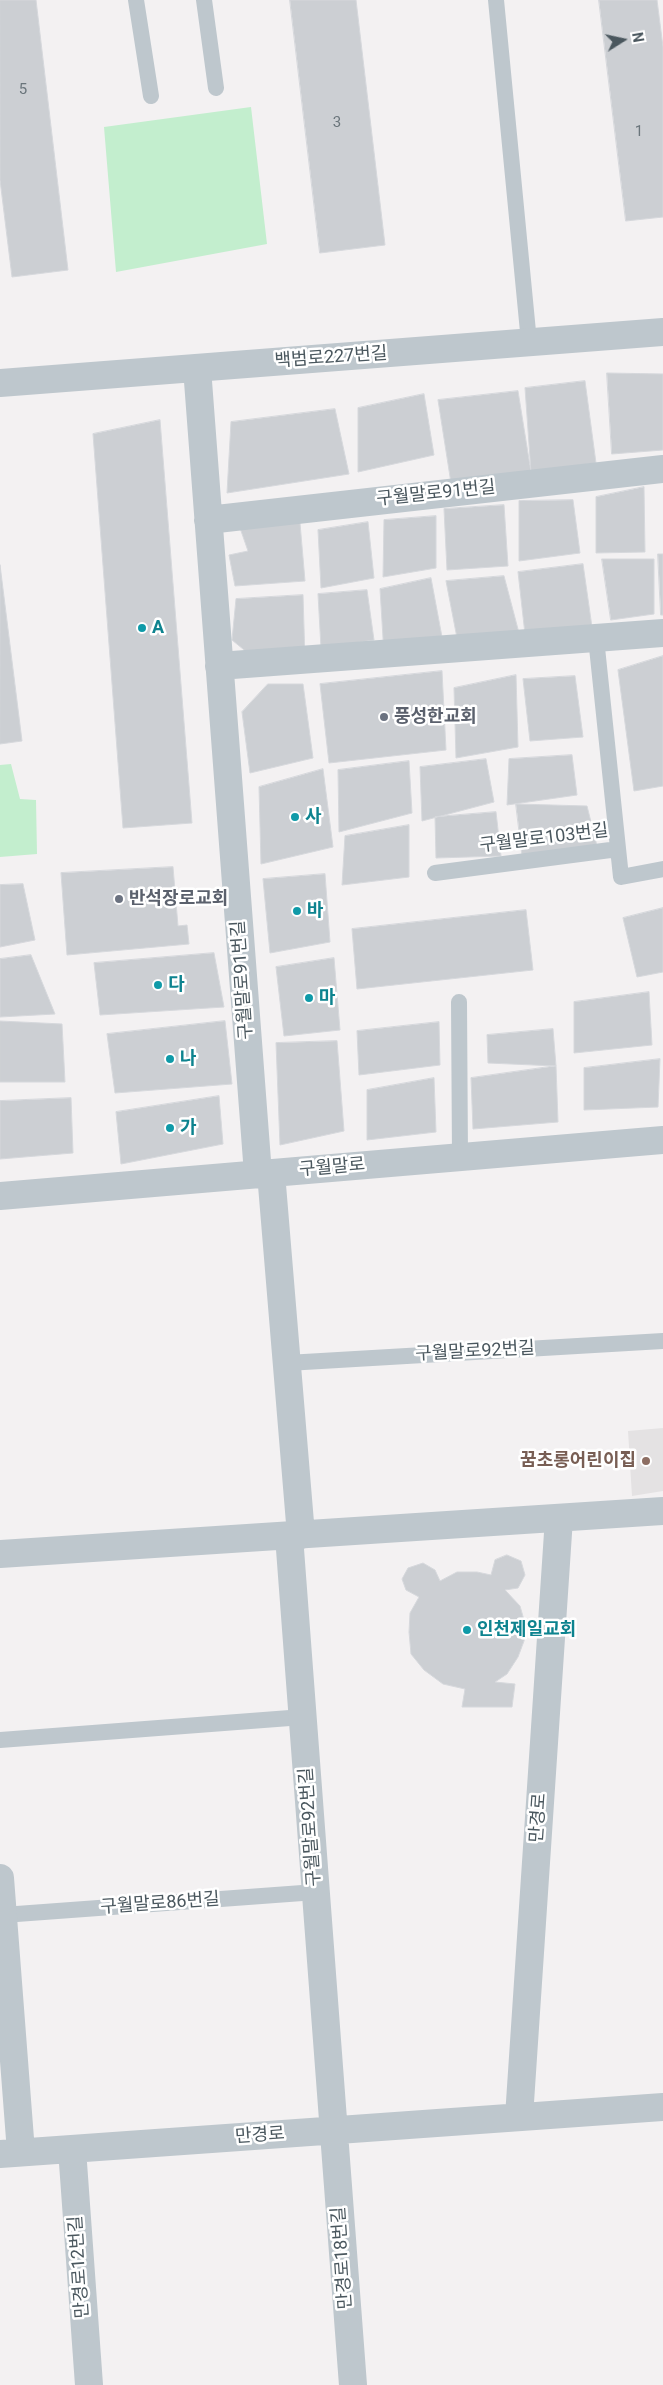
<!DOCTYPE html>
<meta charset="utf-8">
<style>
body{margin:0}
#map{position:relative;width:663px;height:2385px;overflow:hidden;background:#f3f1f2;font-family:Roboto,sans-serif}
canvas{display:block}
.north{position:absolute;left:598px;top:15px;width:50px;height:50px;-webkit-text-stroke:4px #fff;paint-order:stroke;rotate:80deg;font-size:14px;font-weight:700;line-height:20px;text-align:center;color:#4a575e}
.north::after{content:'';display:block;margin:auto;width:18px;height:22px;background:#4a575e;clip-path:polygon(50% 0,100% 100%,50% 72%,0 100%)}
</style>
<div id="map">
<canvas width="663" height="2385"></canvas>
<div class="north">N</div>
</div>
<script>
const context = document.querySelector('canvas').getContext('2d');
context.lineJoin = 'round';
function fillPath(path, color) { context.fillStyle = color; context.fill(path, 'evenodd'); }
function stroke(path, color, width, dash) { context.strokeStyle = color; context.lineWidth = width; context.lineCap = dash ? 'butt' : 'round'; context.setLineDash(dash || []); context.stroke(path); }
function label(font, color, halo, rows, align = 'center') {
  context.font = font + ' Roboto,"Noto Sans KR",sans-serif'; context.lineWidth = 5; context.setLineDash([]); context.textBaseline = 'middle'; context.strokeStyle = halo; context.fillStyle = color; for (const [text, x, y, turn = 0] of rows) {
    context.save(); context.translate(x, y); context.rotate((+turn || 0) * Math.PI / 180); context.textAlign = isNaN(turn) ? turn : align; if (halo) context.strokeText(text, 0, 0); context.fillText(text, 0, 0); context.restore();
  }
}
const education = new Path2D(`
 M663 1428V1491L632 1496 628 1431Z`);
const green = new Path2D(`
 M251 107 267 244 116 272 104 127Z
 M11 764 20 799 36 800 37 854 0 857V765Z`);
const building = new Path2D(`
 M0 0H36L68 270 12 277 0 180Z
 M290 0H356L385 245 320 253Z
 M599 0H657L663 47V217L626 221Z
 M607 373 663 374V450L612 454Z
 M585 381 596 463 531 472 525 388Z
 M518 391 531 472 451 483 438 400Z
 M424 394 434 455 358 472V408Z
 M335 409 349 474 227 493 231 422Z
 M160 420 192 823 123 828 93 434Z
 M644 487 645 552 596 553V497Z
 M573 500 580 553 519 561V501Z
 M504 505 508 566 447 570 444 509Z
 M436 516V568L383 577 384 520Z
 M368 522 374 578 321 588 318 530Z
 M300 523 305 581 235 586 229 555 248 551 239 525Z
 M658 554H663V615H661Z
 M602 559H654V614L611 620Z
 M583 564 592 627 525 634 518 572Z
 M0 565 22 741 0 744Z
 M504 576 519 633 458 643 446 581Z
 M431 578 442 637 384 654 380 589Z
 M367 590 374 640 321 648 318 594Z
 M303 595 305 660 260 663 232 640 236 599Z
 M663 656V786L634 791 618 670Z
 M442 671 446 750 329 763 320 684Z
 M516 675 518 747 456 758 454 688Z
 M575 676 583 737 530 741 523 679Z
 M268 684H303L313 758 250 773 242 712Z
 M572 755 577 795 507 805 509 759Z
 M486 759 494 802 422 821 420 767Z
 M409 761 412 813 339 832 338 770Z
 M323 769 333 847 261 864 259 787Z
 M516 804 587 806 597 846 523 861Z
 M496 812 501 856 436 858 435 817Z
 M409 825V877L342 885 345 836Z
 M173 867 178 926 187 925 189 944 67 955 61 873Z
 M325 874 330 942 270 953 263 879Z
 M23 884 35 940 0 947V885Z
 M663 908V972L637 977 623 918Z
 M526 910 533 970 357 989 352 929Z
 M214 953 224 1007 100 1015 94 963Z
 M31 955 55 1014 0 1017V959Z
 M334 958 340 1030 284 1036 276 967Z
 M649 992 652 1045 574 1053V1002Z
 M0 1021 62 1024 65 1082H0Z
 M225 1021 232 1084 115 1093 107 1034Z
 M439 1022 440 1065 359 1075 357 1031Z
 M553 1029 556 1066 488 1063 487 1035Z
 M337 1041 344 1131 280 1145 276 1043Z
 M660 1059 658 1107 584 1110V1068Z
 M556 1066 558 1122 473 1129 471 1078Z
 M434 1078 436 1132 367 1140V1090Z
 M219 1096 223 1144 121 1164 116 1112Z
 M71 1098 73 1153 0 1159V1101Z
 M507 1555 521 1561 525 1575 518 1588 505 1590 520 1606 526 1627 524 1641 518 1657 507 1674 495 1682 515 1684 512 1707H462L465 1689 443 1684 424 1670 411 1654 409 1632 410 1613 419 1597 406 1590 402 1579 408 1568 423 1563 435 1570 440 1581 457 1572H477L491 1575 495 1560Z`);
const lane = new Path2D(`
 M136 0 151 96
 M204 0 216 88
 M496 0 529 342
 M596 638 621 877 663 869
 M435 873 618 849
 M459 1002 460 1157
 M287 1363 663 1341
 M0 1740 303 1717
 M3 1915 316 1892`);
const street = new Path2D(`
 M197 368 258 1174
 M0 383 663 332
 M208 520 663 469
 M219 666 663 633
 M271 1173 301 1535
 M0 1196 663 1140
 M289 1536 353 2385
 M0 1554 663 1511
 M0 1878 21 2152
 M519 2117 559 1518
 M72 2149 89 2385
 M0 2154 663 2107`);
const markers = [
 [142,628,5,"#0f9aa8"],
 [384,717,5,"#6b7280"],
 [295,817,5,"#0f9aa8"],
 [119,899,5,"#6b7280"],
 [297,911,5,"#0f9aa8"],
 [158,985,5,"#0f9aa8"],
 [309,998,5,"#0f9aa8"],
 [170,1059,5,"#0f9aa8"],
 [170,1128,5,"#0f9aa8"],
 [646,1461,5,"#8d6e63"],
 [467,1630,5,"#0f9aa8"]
];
const numberNames = [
 ["5",23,90],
 ["3",337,123],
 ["1",639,132]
];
const streetNames = [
 ["백범로227번길",331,358,-4],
 ["구월말로91번길",436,494,-6],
 ["구월말로103번길",544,839,-7],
 ["구월말로91번길",243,980,-94],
 ["구월말로",332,1168,-5],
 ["구월말로92번길",475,1352,-3],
 ["만경로",539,1818,-86],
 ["구월말로92번길",311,1827,-94],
 ["구월말로86번길",160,1904,-4],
 ["만경로",260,2136,-4],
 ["만경로18번길",343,2258,-94],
 ["만경로12번길",80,2267,-94]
];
const cultureNames = [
 ["A",152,628],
 ["사",305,817],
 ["바",307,911],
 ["다",168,985],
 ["마",319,998],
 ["나",180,1059],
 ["가",180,1128],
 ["인천제일교회",477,1630]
];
const worshipNames = [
 ["풍성한교회",394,717],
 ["반석장로교회",129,899]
];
const educationNames = [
 ["꿈초롱어린이집",636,1461]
];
fillPath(education, '#e4e2e3');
fillPath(green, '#c3eece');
fillPath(building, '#cccfd3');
stroke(building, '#d6d8dc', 1);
stroke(lane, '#bec7cd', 16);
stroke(street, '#bec7cd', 28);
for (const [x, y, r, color] of markers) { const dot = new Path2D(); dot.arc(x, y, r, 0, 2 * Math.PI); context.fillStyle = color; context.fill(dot); stroke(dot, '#fff', 2); }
label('15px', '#6a757b', null, numberNames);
label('18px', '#4a575e', '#fff', streetNames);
label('bold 18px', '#0d838f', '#fff', cultureNames, 'left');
label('bold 18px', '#5b616d', '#fff', worshipNames, 'left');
label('bold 18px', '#785e54', '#fff', educationNames, 'right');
</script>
